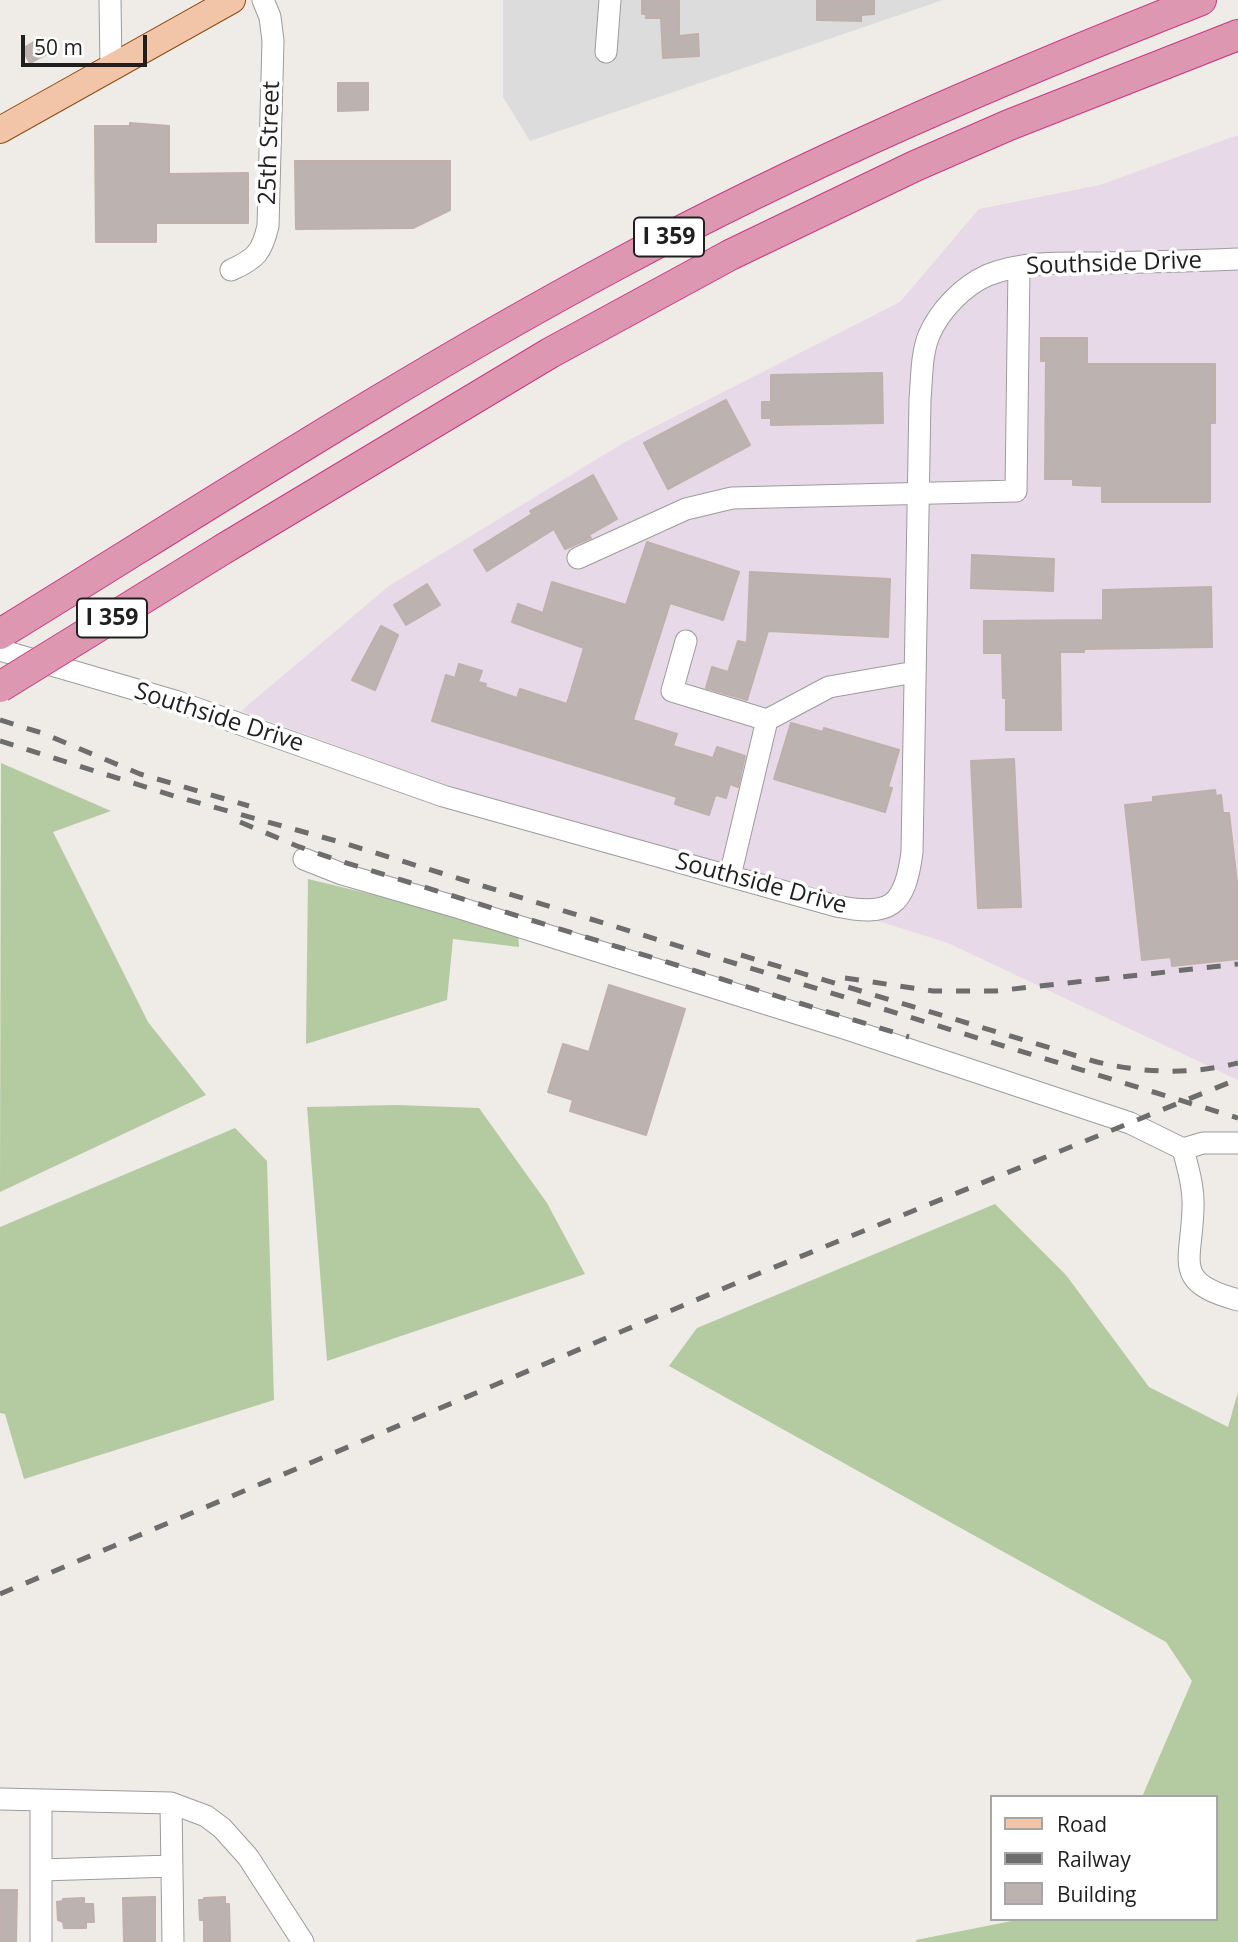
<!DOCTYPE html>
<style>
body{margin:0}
#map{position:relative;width:1238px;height:1942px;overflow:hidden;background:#efebe7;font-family:"Open Sans",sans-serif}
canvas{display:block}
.legend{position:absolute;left:990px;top:1795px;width:228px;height:126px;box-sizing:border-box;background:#fff;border:2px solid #a5a5a5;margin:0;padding:9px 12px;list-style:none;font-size:21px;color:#1f1f1f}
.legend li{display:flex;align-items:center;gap:14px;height:35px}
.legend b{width:35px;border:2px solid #a5a5a5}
.scale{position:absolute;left:21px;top:35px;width:126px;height:32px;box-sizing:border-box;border:4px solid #1f1f1f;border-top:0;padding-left:9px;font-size:21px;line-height:24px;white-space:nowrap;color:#1f1f1f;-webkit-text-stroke:5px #fff;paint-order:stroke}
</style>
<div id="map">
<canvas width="1238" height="1942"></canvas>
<ul class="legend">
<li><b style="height:9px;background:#f2c5a9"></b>Road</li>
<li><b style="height:9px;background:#6d6d6d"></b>Railway</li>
<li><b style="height:19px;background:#bcb3b0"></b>Building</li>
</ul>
<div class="scale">50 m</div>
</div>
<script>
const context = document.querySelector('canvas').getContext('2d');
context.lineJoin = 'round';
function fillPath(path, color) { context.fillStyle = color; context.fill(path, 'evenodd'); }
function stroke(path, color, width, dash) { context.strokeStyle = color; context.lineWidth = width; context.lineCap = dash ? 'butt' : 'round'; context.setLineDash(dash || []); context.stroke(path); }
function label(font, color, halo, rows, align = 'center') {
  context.font = font + ' "Open Sans",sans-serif'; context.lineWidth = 7; context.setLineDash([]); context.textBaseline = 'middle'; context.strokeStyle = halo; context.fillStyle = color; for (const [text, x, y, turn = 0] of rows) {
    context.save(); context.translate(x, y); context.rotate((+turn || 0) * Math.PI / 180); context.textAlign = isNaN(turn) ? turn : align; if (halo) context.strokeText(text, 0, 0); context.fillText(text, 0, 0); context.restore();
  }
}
const residential = new Path2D(`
 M503 0H943L530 141 503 97Z`);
const industrial = new Path2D(`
 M1238 135V1080L948 943 443 784 241 711 389 586 625 442 900 302 979 209 1100 185Z`);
const forest = new Path2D(`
 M1 763 111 811 53 832 148 1022 206 1095 0 1192Z
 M308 879 391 899 518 935 519 947 453 939 447 1000 306 1044Z
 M397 1105 479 1108 547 1203 585 1274 327 1361 307 1107Z
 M235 1128 267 1161 274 1400 24 1479 5 1414 0 1413V1227Z
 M995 1204 1066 1275 1149 1387 1228 1427 1238 1392V1942H917L916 1940 1022 1919H1215V1797H1142L1192 1681 1166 1642 669 1366 697 1328Z`);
const building = new Path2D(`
 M642 0H679V36L698 34 699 56 663 58 661 18H646V14H642Z
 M817 0H874V14L861 15V21L817 20Z
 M42 37 50 52 30 63 22 49Z
 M338 83H368V110L338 111Z
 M130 123 169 126V174L248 173V223H156V242H96L95 126H130Z
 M295 161H450V210L413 228 296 229Z
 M1041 338H1087V364H1215V423H1210V502H1102V486L1073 485V479H1045L1046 361H1041Z
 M882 373 883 423 771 425V418H762V402H771V375Z
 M726 400 750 445 668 489 644 443Z
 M593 475 617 519 589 535 591 538 565 549 554 529 487 571 474 550 532 514 530 511Z
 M647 542 739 572 723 620 670 603 633 720 677 734 673 746 713 758 717 747 745 756 738 787 730 784 726 798 717 795 715 796 709 815 675 804 677 797 432 721 446 675 455 678 459 664 482 671 478 682 486 684 485 687 517 698 520 689 567 704 584 648 512 622 518 604 543 613 552 582 626 605Z
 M972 555 1054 559 1053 591 971 588Z
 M750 572 890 579 888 637 768 631 747 700 706 688 712 667 728 672 738 641 747 643Z
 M427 584 440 605 406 625 394 605Z
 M1211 587 1212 647 1084 649V652H1060L1061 730H1006V698H1003L1002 653H984V621L1103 620V590Z
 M381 626 398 635 375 690 352 680Z
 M791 723 823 732 824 728 899 750 888 787 892 788 885 812 774 779Z
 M1014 759 1021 907 978 908 971 761Z
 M1215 790 1216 796 1221 795 1223 813H1229L1238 891V959L1172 966 1171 957 1142 960 1125 805 1153 802V797Z
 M609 985 685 1009 646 1135 570 1111 573 1100 548 1092 563 1044 589 1052Z
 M0 1890H17L16 1942H0Z
 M155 1897V1942H124L123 1898Z
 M225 1897V1904H229L230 1942H204V1920H200L199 1900H204V1898Z
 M84 1898V1904H93L94 1922H86V1928H64L63 1922 58 1920 57 1902 63 1901V1899Z`);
const minor = new Path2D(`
 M110 0 111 67
 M606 52 610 0
 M231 270C256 259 262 252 268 226L273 41 270 17 263 0
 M578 558 686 509 732 498 1016 491 1019 267
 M686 641 672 691 767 720
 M0 650 175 701 443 796 836 906C890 917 905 907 912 852L920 399C922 378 921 355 929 335 940 310 963 286 988 275 1023 261 1062 263 1099 263 1145 262 1192 261 1238 259
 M304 859 342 874 460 908 850 1030 1130 1123 1183 1149C1188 1169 1194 1187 1193 1208 1192 1262 1171 1282 1238 1300
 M730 876 767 720 829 687 915 672
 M1183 1149 1203 1143H1238
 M0 1799 171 1803 206 1816 222 1828 248 1857 303 1942
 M41 1800V1942
 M171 1803 173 1942
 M41 1870 172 1866`);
const major = new Path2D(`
 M0 130 232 0`);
const highway = new Path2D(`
 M225 548 550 353 730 255 915 166 1009 125 1238 35
 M0 634C203 509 405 378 616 265 805 163 1001 79 1201 0`);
const rail = new Path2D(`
 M0 720 42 733 140 774 249 806
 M0 741 174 796 340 842 1238 1118
 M240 822 297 846 337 860 909 1037
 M741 955 1097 1062C1144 1073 1190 1075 1238 1063
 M845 978 933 991H995L1238 964
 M0 1594 760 1273 1238 1079`);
const highwayBridge = new Path2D(`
 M0 687 225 548`);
const shields = [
 [669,237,70],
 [112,618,70]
];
const shieldNames = [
 ["I 359",669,237],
 ["I 359",112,618]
];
const streetNames = [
 ["25th Street",270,143,-88],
 ["Southside Drive",1114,264,-2],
 ["Southside Drive",219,718,18],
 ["Southside Drive",761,884,15]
];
fillPath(residential, '#dddcdd');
fillPath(industrial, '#e7d9e7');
fillPath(forest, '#b4caa0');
fillPath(building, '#bcb3b0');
stroke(building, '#bfb0ab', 2);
stroke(minor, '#9c9c9c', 23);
stroke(major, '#8b4c10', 28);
stroke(highway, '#c93884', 32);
stroke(minor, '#fff', 21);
stroke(major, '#f2c5a9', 26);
stroke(highway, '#de97b1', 30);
stroke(rail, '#6d6d6d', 5, [14, 14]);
stroke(highwayBridge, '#c93884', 32, []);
stroke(highwayBridge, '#de97b1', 30);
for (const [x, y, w] of shields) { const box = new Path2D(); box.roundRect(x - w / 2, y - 19.5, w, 39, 5); context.fillStyle = '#fff'; context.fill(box); stroke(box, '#1f1f1f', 2); }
label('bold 23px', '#1f1f1f', null, shieldNames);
label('24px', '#1f1f1f', '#fff', streetNames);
</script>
